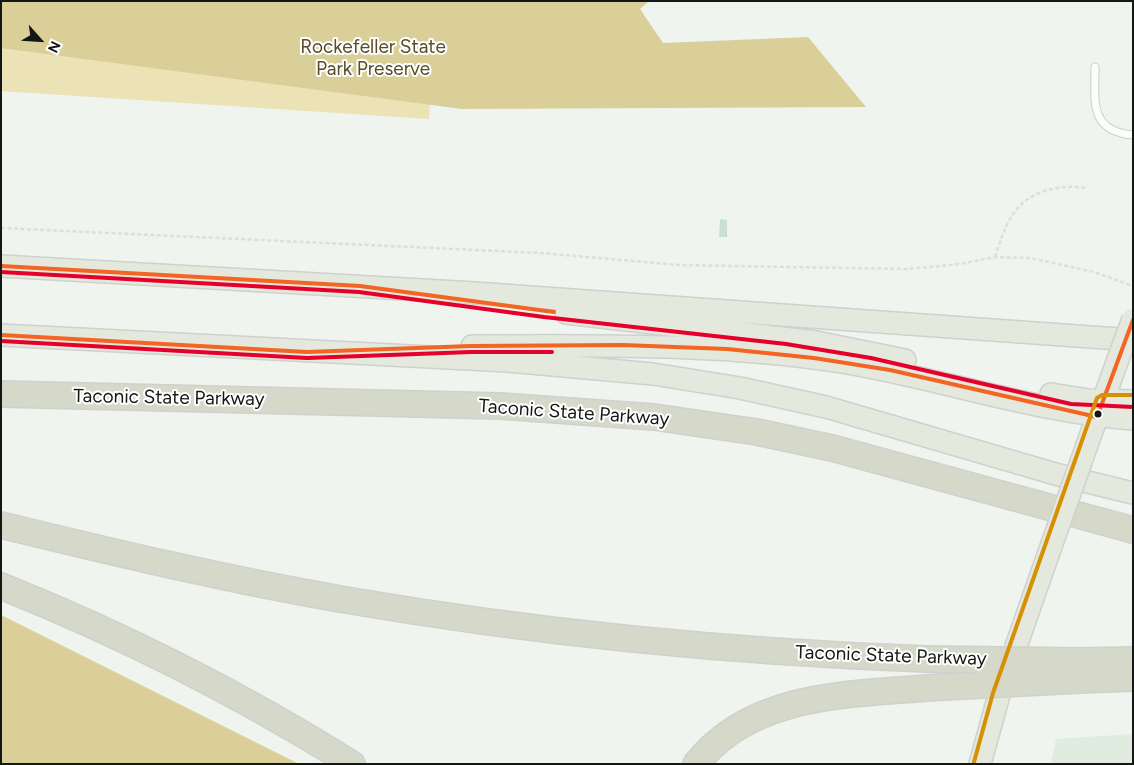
<!DOCTYPE html>
<style>
body{margin:0}
#map{position:relative;width:1134px;height:765px;overflow:hidden;background:#eff4ef;font-family:Figtree,sans-serif}
canvas{display:block}
.frame{position:absolute;inset:0;border:2px solid #141814;pointer-events:none}
.north{position:absolute;left:15px;top:15px;width:50px;height:50px;-webkit-text-stroke:4px #fff;paint-order:stroke;rotate:116deg;font-size:14px;font-weight:700;line-height:20px;text-align:center;color:#141814}
.north::after{content:'';display:block;margin:auto;width:18px;height:22px;background:#141814;clip-path:polygon(50% 0,100% 100%,50% 72%,0 100%)}
</style>
<div id="map">
<canvas width="1134" height="765"></canvas>
<div class="frame"></div>
<div class="north">N</div>
</div>
<script>
const context = document.querySelector('canvas').getContext('2d');
context.lineJoin = 'round';
function fillPath(path, color) { context.fillStyle = color; context.fill(path, 'evenodd'); }
function stroke(path, color, width, dash) { context.strokeStyle = color; context.lineWidth = width; context.lineCap = dash ? 'butt' : 'round'; context.setLineDash(dash || []); context.stroke(path); }
function label(font, color, halo, rows, align = 'center') {
  context.font = font + ' Figtree,sans-serif'; context.lineWidth = 4; context.setLineDash([]); context.textBaseline = 'middle'; context.strokeStyle = halo; context.fillStyle = color; for (const [text, x, y, turn = 0] of rows) {
    context.save(); context.translate(x, y); context.rotate((+turn || 0) * Math.PI / 180); context.textAlign = isNaN(turn) ? turn : align; if (halo) context.strokeText(text, 0, 0); context.fillText(text, 0, 0); context.restore();
  }
}
const built = new Path2D(`
 M1133 734V764H1051L1056 739Z`);
const green = new Path2D(`
 M1 1H436L429 119 1 91Z`);
const forest = new Path2D(`
 M1 1H649L640 9 663 43 808 37 866 107 462 109 1 48Z
 M1 615 299 764H1Z`);
const shadow = new Path2D(`
 M726 221 727 237H722L721 236Z`);
const building = new Path2D(`
 M720 219 727 220 726 237H719Z`);
const path = new Path2D(`
 M1 228 541 253 679 265 907 269 960 264 995 257 1030 258 1094 272 1133 286
 M995 257C1000 242 1005 226 1013 214 1029 190 1061 184 1086 188`);
const lane = new Path2D(`
 M1095 67C1095 102 1089 131 1133 135`);
const primary = new Path2D(`
 M1 266 475 293 1133 340
 M566 313 816 342 905 360
 M1 335 508 361 653 374 740 388 826 407 1059 475 1133 493
 M472 346C595 346 719 343 841 362 939 378 1034 412 1133 419
 M1051 394 1089 400 1133 401
 M1087 445 1117 362
 M980 764 999 695 1048 555`);
const highway = new Path2D(`
 M1 394 500 406 654 417 757 432 832 448 1133 530
 M1 525C116 553 230 580 346 600 538 633 732 652 927 659
 M1 586C123 635 240 694 352 764
 M1080 661 1133 660
 M1080 680 1133 678
 M696 764C751 694 844 695 926 688`);
const primaryBridge = new Path2D(`
 M1117 362 1133 319
 M1048 555 1087 445`);
const highwayBridge = new Path2D(`
 M927 659 1080 661
 M926 688 1080 680`);
const bus1 = new Path2D(`
 M1 266 360 286 554 312
 M1 335 307 352 471 346 623 345 727 349 814 358 890 370 1097 417 1133 320`);
const bus2 = new Path2D(`
 M1 272 359 292 544 317 786 344 871 358 1071 404 1133 407
 M1 341 307 358 471 352H552`);
const bus3 = new Path2D(`
 M974 762 993 693 1097 398 1102 395H1133`);
const markers = [
 [1098,414,4.5,"#141814"]
];
const parkNames = [
 ["Rockefeller State",373,47],
 ["Park Preserve",373,69]
];
const streetNames = [
 ["Taconic State Parkway",169,398,1],
 ["Taconic State Parkway",574,413,4],
 ["Taconic State Parkway",891,656,2]
];
fillPath(built, '#e0ece0');
fillPath(green, '#ebe2b5');
fillPath(forest, '#dacf99');
fillPath(shadow, '#0003');
fillPath(building, '#c8e0d6');
stroke(lane, '#cdd1cd', 9);
stroke(primary, '#cfd1cf', 24);
stroke(highway, '#cfd1cf', 28);
stroke(path, '#dcdfdc', 2.5, [4, 2.5]);
stroke(lane, '#fdfdfd', 7);
stroke(primary, '#e5e8dd', 21);
stroke(highway, '#d6d9c9', 25);
stroke(primaryBridge, '#cfd1cf', 24, []);
stroke(highwayBridge, '#cfd1cf', 28, []);
stroke(primaryBridge, '#e5e8dd', 21);
stroke(highwayBridge, '#d6d9c9', 25);
stroke(bus1, '#f26522', 4);
stroke(bus2, '#e4002b', 4);
stroke(bus3, '#d59103', 4);
for (const [x, y, r, color] of markers) { const dot = new Path2D(); dot.arc(x, y, r, 0, 2 * Math.PI); context.fillStyle = color; context.fill(dot); stroke(dot, '#fff', 2); }
label('19px', '#574c25', '#fff', parkNames);
label('19px', '#141814', '#fff', streetNames);
</script>
